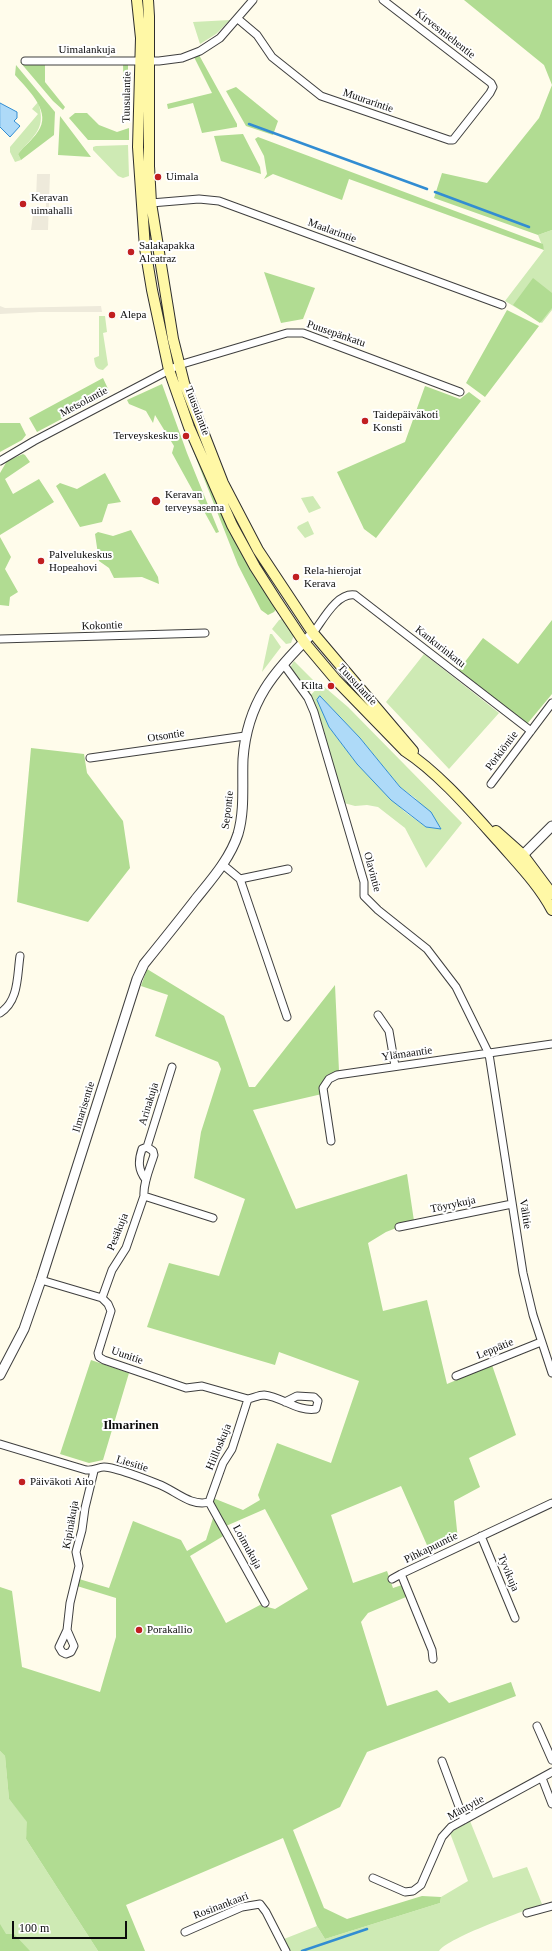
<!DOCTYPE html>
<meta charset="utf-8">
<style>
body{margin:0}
#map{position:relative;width:552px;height:1951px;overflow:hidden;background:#fffceb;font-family:"Times New Roman",serif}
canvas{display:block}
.scale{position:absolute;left:12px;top:1921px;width:115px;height:18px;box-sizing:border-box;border:2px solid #0c0c0c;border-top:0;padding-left:5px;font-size:12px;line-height:14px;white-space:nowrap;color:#0c0c0c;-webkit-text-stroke:3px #fff;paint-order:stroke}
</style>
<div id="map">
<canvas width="552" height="1951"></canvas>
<div class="scale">100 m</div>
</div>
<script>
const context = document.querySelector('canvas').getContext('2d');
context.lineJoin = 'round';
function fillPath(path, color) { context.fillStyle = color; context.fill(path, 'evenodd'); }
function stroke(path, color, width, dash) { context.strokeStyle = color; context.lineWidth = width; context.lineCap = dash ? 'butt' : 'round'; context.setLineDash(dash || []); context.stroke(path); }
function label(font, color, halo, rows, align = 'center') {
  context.font = font + ' "Times New Roman",serif'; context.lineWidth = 4; context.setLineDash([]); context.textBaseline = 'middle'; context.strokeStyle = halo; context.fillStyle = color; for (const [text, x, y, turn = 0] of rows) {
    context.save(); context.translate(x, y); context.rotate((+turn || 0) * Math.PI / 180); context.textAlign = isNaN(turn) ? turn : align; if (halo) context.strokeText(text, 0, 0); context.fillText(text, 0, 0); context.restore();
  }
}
const green = new Path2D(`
 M230 20 216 34 200 44 193 22Z
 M38 102C47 129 34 135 18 154L21 160 15 162 10 152V147L38 114 32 109Z
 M128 145 129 176 123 178 118 176 93 150V147L96 146Z
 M552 230V310L542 323 505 301 544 250 538 235Z
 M99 316H105L107 332 103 333 108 365 103 370C95 369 95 365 94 358L99 356Z
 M313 496 321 508 309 513 301 498Z
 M308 521 314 534 305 538 297 528 298 526Z
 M285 618 294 635 291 643 286 644 272 629 279 620Z
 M270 634H272L281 647 262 672Z
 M424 654 499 713 449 769 386 702Z
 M294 661 317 684 309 693 296 680 291 672V666Z
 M321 684 348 707 462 823 426 868 405 828 378 807 367 805 355 806 344 803 308 698ZM320 696 360 738 400 787 415 798 441 828 426 827 405 812 357 764 329 727Z
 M0 1751 5 1756 9 1799 28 1822 26 1839 98 1951H0Z
 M470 1821 493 1878 527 1867 542 1904C522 1912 449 1937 439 1951H290L284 1939 317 1926 325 1939 440 1903 441 1897 468 1881 450 1833Z`);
const forest = new Path2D(`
 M464 0H552V85L544 65Z
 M199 55 237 124V127L202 133 193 103 168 109 167 104 212 93 194 57Z
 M20 62 45 63V82L65 107 63 110 53 101Z
 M123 63H128V112H124Z
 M16 65 55 112 54 135 21 160 18 154C24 146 36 137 40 128 50 109 26 88 15 75Z
 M552 85V230L538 235 434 198 442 173 487 183 539 118Z
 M236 87 278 121 273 135 246 126 226 91Z
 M75 113H87L99 125 117 132 129 128V140H88L69 118Z
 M60 116 91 157 58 155Z
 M243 134 260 167 261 174 221 161 214 136Z
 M258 137 543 244 544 250 349 179 342 200 273 174 264 179 267 174 264 156 255 139Z
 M264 272 315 288 303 319 281 323Z
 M533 278 552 293V308L540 323 513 305Z
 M507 310 539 326 485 397 466 383Z
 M103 378 109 391 107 395 37 432 29 418Z
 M162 384 187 453 219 532 216 533 172 453 174 446 155 415 153 423 146 411 129 404 127 400Z
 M425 386 460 399 469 392 481 401 376 538 364 529 337 472 405 442Z
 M0 423H20L26 435 22 440 0 452Z
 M193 446 277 608 274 612 268 615 261 610 238 565 192 448Z
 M23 454 25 455 30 462 5 479 13 494 39 479 54 502 0 535V473L7 461Z
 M105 473 121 502 108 504 102 522 80 527 56 486 60 483 77 489Z
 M131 530 158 577 159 584 142 577 114 578 109 568 99 561 95 534 98 532 113 536Z
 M0 537 11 557 5 569 18 592 10 597 9 606 0 605Z
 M552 620V694L527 724 458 671 483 638 518 664Z
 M31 748 84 754 87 773 123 821 130 868 88 922 17 902Z
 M147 969 224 1016 249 1087H255L335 985 339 1071 327 1075 320 1087 322 1094 253 1110 296 1209 407 1174 414 1221 386 1232 368 1243 383 1311 427 1300 447 1384 492 1365 516 1435 469 1458 480 1487 454 1501 458 1540 430 1552 401 1486 331 1515 353 1583 387 1571 393 1588 402 1585 406 1597 368 1613 361 1622 387 1706 437 1690 449 1703 511 1682 516 1696 367 1752 340 1807 293 1830 324 1908 347 1919 422 1896 441 1897 440 1903 325 1939 317 1926 283 1838 126 1905 145 1951H98L26 1839 27 1822 9 1799 5 1756 0 1751V1587L12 1591 22 1667 100 1692 116 1637V1598L77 1586 79 1579 109 1588 133 1521 181 1540 187 1551 206 1540 214 1515 225 1535 190 1556 226 1623 260 1605 275 1609 308 1589 265 1509 226 1526 212 1502 213 1498 243 1510 260 1500 258 1495 277 1443 331 1463 359 1381 279 1352 275 1365 147 1327 169 1263 219 1276 245 1199 194 1178 201 1132 221 1069 218 1062 155 1036 168 995 141 986Z
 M91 1360 129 1373 103 1460 89 1463 60 1454Z
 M0 1924 6 1934H14L30 1951H0Z`);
const plaza = new Path2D(`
 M37 174H50L48 230H31L34 207H46V201L36 200Z
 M0 306 5 308 101 306 102 312H40L0 314Z`);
const water = new Path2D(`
 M0 103 17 112V118L14 121 20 126 10 137 0 127Z
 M320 696 360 738 400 787 431 812 441 829 426 827 391 800 357 764 329 727 317 700Z`);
const stream = new Path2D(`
 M249 124 427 189
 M435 192 529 227
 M302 1951 367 1929`);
const minor = new Path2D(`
 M238 19 257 35 272 57 321 96 449 140H453L490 93 493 87 491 83 383 0
 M25 61H159L182 58 200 51 220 38 253 0
 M151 203 199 199 219 201 502 305
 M0 461 34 441 179 365 287 333H303L319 339 460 392
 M313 633C323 620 337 592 355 595L531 731
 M0 639 205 633
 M284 665 308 698 314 712 364 882V896L378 910 427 949 456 987 489 1054 523 1273 533 1315 552 1373
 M90 758 245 736
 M491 784 552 703
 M222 864 240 879 287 1017
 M240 879 288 869
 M0 1013C19 1001 17 976 20 956
 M378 1015 389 1031 395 1066
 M331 1141 323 1088 329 1079 337 1075 552 1044
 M147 1147 172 1067
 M144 1196 213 1218
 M399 1227 512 1204
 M41 1280 102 1298 108 1304 111 1311 98 1353 99 1357 104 1360 186 1388 202 1386 248 1399
 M102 1298 112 1270 126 1248 144 1196C143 1183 150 1168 154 1155L153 1151 147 1147 142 1149C138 1161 138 1170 146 1180
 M456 1376 541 1342
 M248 1399C253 1398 259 1395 264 1395 282 1397 298 1412 316 1409L318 1401 314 1397 297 1396 285 1402
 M0 1444 86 1470C94 1471 98 1467 104 1467 114 1467 148 1480 158 1484 175 1490 190 1507 209 1502
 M209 1502 265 1603
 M209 1502 223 1463 232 1449 248 1399
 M481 1536 515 1618
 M392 1579 401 1574
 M67 1630 74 1646 71 1652 66 1654 62 1652 59 1647 67 1630 70 1603 79 1566 76 1552 82 1530 85 1508 94 1471
 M433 1659 432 1650 401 1574 552 1503
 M537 1726 552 1760
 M442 1761 464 1820
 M542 1778 552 1804
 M373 1878 405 1892 413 1891 421 1885 442 1837 451 1827 552 1772
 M527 1913 552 1906
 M185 1932 242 1907 260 1904 266 1912 286 1951`);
const tertiary = new Path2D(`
 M519 859 552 826
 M0 1375 24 1329 41 1280 137 979 144 964C161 943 178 922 195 900 211 880 230 859 238 834 245 810 242 784 243 759 247 702 274 671 313 633`);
const secondary = new Path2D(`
 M137 0 141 38 138 147 145 248 152 290 169 370 189 427 232 525 255 567 276 600 304 642 336 680 405 751C439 773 472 812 499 842 518 864 539 885 552 910
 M148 0 149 16V166L151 203 173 339 184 383 223 483 258 550 313 633 413 751
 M496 831 523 855 552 894`);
const markers = [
 [158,177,4,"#c11f21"],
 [23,204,4,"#c11f21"],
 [131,252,4,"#c11f21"],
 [112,315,4,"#c11f21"],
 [365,421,4,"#c11f21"],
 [186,436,4,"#c11f21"],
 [156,501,5,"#c11f21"],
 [41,561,4,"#c11f21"],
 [296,577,4,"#c11f21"],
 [331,686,4,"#c11f21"],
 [22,1482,4,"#c11f21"],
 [139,1630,4,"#c11f21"]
];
const streetNames = [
 ["Kirvesmiehentie",445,34,38],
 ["Uimalankuja",87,50],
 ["Tuusulantie",127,97,-89],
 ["Muurarintie",368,101,19],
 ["Maalarintie",332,231,20],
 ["Puusepänkatu",336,334,19],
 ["Metsolantie",84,402,-28],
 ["Tuusulantie",197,411,69],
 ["Kokontie",102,626,-2],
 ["Kankurinkatu",440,647,38],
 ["Tuusulantie",357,685,47],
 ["Otsontie",166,736,-9],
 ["Pörkiöntie",502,751,-53],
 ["Sepontie",228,810,-83],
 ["Olavintie",372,872,75],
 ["Ylämaantie",407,1054,-8],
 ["Arinakuja",149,1104,-73],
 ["Ilmarisentie",84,1107,-73],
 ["Töyrykuja",453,1205,-12],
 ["Välitie",525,1214,81],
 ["Pesäkuja",118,1232,-68],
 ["Leppätie",495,1349,-22],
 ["Uunitie",127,1356,19],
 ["Hiilloskuja",219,1447,-67],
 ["Liesitie",132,1464,17],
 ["Kipinäkuja",71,1525,-80],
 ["Loimukuja",247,1547,61],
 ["Pihkapuuntie",431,1548,-26],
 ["Tyvikuja",508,1573,67],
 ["Mäntytie",466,1808,-29],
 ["Rosinankaari",221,1906,-21]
];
const poiNames = [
 ["Uimala",166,177],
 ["Keravan",31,198],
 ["uimahalli",31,211],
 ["Salakapakka",139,246],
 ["Alcatraz",139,259],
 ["Alepa",120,315],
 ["Taidepäiväkoti",373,415],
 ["Konsti",373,428],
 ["Terveyskeskus",178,436,"right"],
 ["Keravan",165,495],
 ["terveysasema",165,508],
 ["Palvelukeskus",49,555],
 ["Hopeahovi",49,568],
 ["Rela-hierojat",304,571],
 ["Kerava",304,584],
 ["Kilta",323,686,"right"],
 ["Päiväkoti Aito",30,1482],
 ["Porakallio",147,1630]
];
const quarterNames = [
 ["Ilmarinen",131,1426]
];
fillPath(green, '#ceeab4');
fillPath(forest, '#b1dc92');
fillPath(plaza, '#eeeadb');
fillPath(water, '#aedaf8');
stroke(water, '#328dd2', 1);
stroke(stream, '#328dd2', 2.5);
stroke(minor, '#3f3f3f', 9);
stroke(tertiary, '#3f3f3f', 11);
stroke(secondary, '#2e2e2e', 12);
stroke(minor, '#fff', 7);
stroke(tertiary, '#fff', 9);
stroke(secondary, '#fff8a6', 10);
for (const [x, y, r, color] of markers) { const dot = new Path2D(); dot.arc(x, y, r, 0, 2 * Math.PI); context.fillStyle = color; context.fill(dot); stroke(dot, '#fff', 1.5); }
label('11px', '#0c0c0c', '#fff', streetNames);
label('11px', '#0c0c0c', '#fff', poiNames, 'left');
label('bold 13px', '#0c0c0c', '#fff', quarterNames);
</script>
